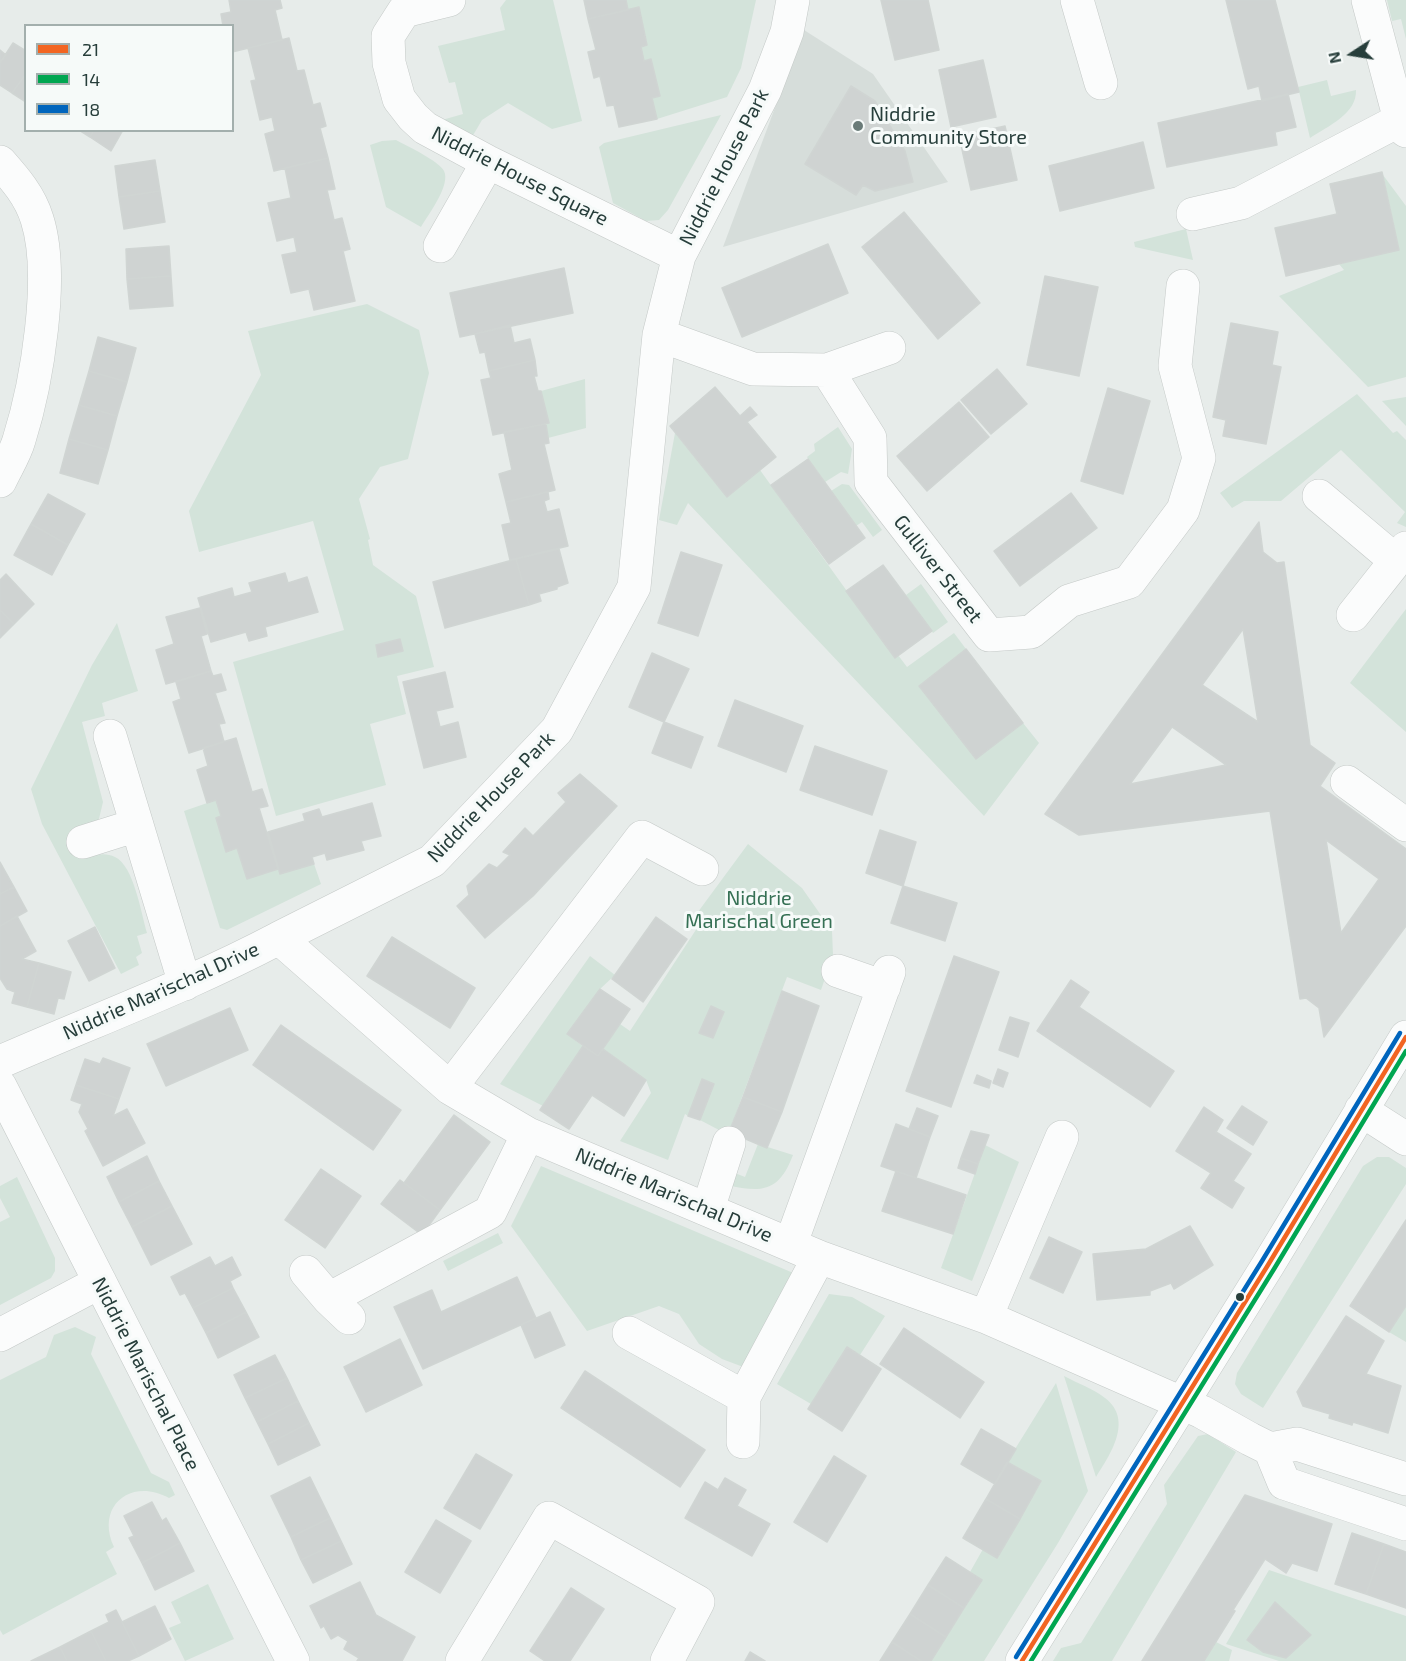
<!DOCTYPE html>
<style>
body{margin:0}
#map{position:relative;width:1406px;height:1661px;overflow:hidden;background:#e7ecea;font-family:"Exo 2",sans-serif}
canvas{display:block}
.legend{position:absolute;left:24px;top:24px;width:210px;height:108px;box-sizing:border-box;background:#f6faf9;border:2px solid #a3afad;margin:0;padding:8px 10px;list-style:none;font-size:18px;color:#273e3b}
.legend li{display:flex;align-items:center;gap:12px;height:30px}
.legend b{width:30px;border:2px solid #a3afad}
.north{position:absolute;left:1322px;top:24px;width:60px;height:60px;-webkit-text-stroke:4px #f6faf9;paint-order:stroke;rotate:258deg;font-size:16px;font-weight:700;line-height:24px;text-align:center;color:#273e3b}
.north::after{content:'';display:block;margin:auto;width:21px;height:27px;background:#273e3b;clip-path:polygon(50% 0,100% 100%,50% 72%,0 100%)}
</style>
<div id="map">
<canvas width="1406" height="1661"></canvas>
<ul class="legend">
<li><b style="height:8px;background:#f26522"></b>21</li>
<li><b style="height:8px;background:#00a651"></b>14</li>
<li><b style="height:8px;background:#0065bd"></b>18</li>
</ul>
<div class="north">N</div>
</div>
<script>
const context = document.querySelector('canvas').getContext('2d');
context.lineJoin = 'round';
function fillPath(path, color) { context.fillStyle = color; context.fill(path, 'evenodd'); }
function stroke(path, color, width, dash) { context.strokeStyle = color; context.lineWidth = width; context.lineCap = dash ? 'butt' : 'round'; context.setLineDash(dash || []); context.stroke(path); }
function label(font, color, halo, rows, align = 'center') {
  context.font = font + ' "Exo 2",sans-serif'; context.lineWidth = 6; context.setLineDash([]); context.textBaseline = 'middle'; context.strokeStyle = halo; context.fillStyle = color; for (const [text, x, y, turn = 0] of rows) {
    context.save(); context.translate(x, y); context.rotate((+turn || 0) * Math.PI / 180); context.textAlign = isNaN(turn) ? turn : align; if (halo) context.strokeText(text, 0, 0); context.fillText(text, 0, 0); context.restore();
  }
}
const built = new Path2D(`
 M804 30 873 74 948 182 723 247Z`);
const green = new Path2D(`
 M506 0H553L582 121 552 129 508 103 482 120 472 137 442 120 463 114 455 82 449 83 438 46 505 30 500 8Z
 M626 0H756L741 68 727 97 657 119 652 98 660 96 651 60 644 61 641 47 647 44 639 8 628 10Z
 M1387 0H1406V39L1401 19 1392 21Z
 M1327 80 1331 96 1356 90C1357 114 1328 126 1310 138L1298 87Z
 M721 115 668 210 659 220 646 221 613 203 599 147 604 143Z
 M396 140C407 146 439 161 444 171 451 185 428 215 421 227L386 207 370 145 382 141Z
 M1383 175 1406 206V377L1368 387 1279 296 1344 270 1339 264 1399 249Z
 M1186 229 1193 260 1135 247 1134 242Z
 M367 304 419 330 429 373 408 459 380 467 359 499 370 539 368 540 373 565 416 596 434 667 397 676 406 714 370 724 386 785 276 816 233 662 344 630 313 521 199 552 189 511 261 375 248 331Z
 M585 379 586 428 548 438 546 424 549 423 541 391Z
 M1357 394 1393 433 1397 431 1406 440V527L1397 523 1405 512 1341 450 1281 501H1244L1232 508 1220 493Z
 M1406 397V426L1382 401Z
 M838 427 852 449 848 474 841 472 825 482 807 457 815 451 814 444Z
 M675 433 727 497 760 470 895 658 898 655 907 667 954 633 966 649 919 686 976 759 1023 723 1039 743 984 816 688 503 677 525 659 520Z
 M842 484 849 485 882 530 873 537 862 522 856 526 831 491Z
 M921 584 948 622 933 633 906 595Z
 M1406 609V732L1350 683Z
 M117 623 138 691 102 703 105 716 82 722 103 802 98 823 70 833 79 859C90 856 104 851 115 857 134 866 141 913 147 933L137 936 142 953 136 957 139 965 121 974 42 824 31 789 92 665Z
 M216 800 221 816 216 818 226 852 237 848 247 879 278 869 280 874 314 864 321 884 227 930 220 928 184 811Z
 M748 844 802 888 832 931 833 955 821 990 787 977 729 1132 719 1130 700 1120 714 1084 702 1080 688 1116 685 1114 668 1160 620 1141 651 1093 646 1080 603 1049 620 1024 630 1031 701 922 695 916Z
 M590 956 615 975 600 989 567 1034 583 1046 543 1106 500 1084Z
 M758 1144 793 1155C779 1192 762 1193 727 1185V1170L745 1177Z
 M985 1145 1019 1162 972 1281 941 1268Z
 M1377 1157H1389L1406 1168V1184L1263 1408 1241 1394 1235 1384 1237 1373 1363 1166Z
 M541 1166 798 1275 746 1368 722 1359 699 1344 679 1314 659 1306 587 1331 511 1226Z
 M17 1177 55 1258V1271L51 1278 0 1305V1222L10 1217 0 1198V1186Z
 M498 1233 503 1243 448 1271 443 1261Z
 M829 1294 852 1297 885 1316 860 1355 847 1347 811 1404 777 1384Z
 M1406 1306V1342L1389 1332Z
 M75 1327 96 1337 91 1354 151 1473 169 1482 175 1495 169 1498C131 1477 95 1506 114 1547L106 1552 117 1574 3 1635 0 1630V1380L46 1357 54 1335Z
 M1064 1376C1077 1383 1094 1389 1105 1398 1134 1420 1110 1455 1096 1477Z
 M1056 1383 1088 1491 1058 1543 984 1661H931L982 1580 970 1572 983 1549 997 1557 1041 1482 1007 1462Z
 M1208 1434 1236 1452 1112 1661H1053L1061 1648 1081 1643 1167 1504 1164 1485 1198 1436Z
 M1269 1570 1406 1616V1661H1279L1226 1644Z
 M208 1584 234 1639 185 1661 169 1628 181 1623 171 1602Z
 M1216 1642 1232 1650 1229 1661H1204Z`);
const building = new Path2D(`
 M229 0H280L282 8 275 10 282 40 232 52V26H223L221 14 231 12Z
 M584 0H626L628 10 588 19Z
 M881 0H928L939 50 895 60Z
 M1226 0H1275L1299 92 1262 101 1259 86 1248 89Z
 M639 7 647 45 641 47 644 61 651 59 660 96 652 98 657 119 619 127 614 105 607 106 600 76 594 78 588 52 596 50 588 19Z
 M289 38 297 71 304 70 313 105 320 103 326 126 320 128 328 158 274 171 265 134 275 131 272 117 260 120 251 81 256 80 248 48Z
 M13 43 26 51V74L12 93 0 85V63Z
 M0 50 6 55 0 63Z
 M983 60 996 117 951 127 939 70Z
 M26 74V102L12 93Z
 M851 86 875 101 905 151 913 182 875 191 863 185 856 195 805 164Z
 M1288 94 1296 127 1275 132 1277 145 1167 167 1158 123Z
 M1005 126 1017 180 971 190 959 136Z
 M79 130H94L90 137Z
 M94 130H123L111 151 90 137Z
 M1143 142 1154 188 1060 211 1049 166Z
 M328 158 335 189 327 190 334 220 342 218 350 249 343 251 355 301 314 310 309 289 291 293 282 255 297 252 294 237 277 241 268 203 291 198 285 168Z
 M155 160 160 191 119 197 115 166Z
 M1382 172 1399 250 1286 276 1275 228 1337 214 1330 184Z
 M160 191 165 222 124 229 119 197Z
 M904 212 980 303 938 339 862 247Z
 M828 244 848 293 742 337 722 288Z
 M169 246 171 276 127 279 126 249Z
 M564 268 573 313 460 337 450 293Z
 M171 276 173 306 130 309 127 279Z
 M1045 276 1098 287 1079 376 1027 365Z
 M1231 323 1278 332 1272 365 1281 367 1266 444 1223 436 1226 420 1213 417Z
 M510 325 514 343 530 339 535 360 489 371 485 352 480 353 475 334Z
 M98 337 136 348 127 382 89 371Z
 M535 360 537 376H534L538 391H541L549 423 493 435 481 380 491 378 489 371Z
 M997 369 1027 404 991 434 961 400Z
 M89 371 127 382 117 416 79 405Z
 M715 387 740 416 750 407 757 415 747 422 776 457 727 497 670 426Z
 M1108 388 1150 401 1123 494 1081 481Z
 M959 402 989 437 927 491 897 456Z
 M79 405 117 416 108 450 69 439Z
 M546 424 549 443 544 444 555 490 506 502 499 474 512 470 504 432Z
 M69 439 108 450 98 484 60 473Z
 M808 459 865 538 829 564 771 485Z
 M548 492 549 499 544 501 547 512 559 509 568 546 510 560 502 525 511 523 506 502Z
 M1071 493 1097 528 1020 586 994 551Z
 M48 494 85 514 68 545 31 524Z
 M1259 522 1263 552 1277 563 1284 562 1310 745 1335 763 1320 786 1406 849V926L1324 1037 1319 1008 1306 998 1300 999 1270 811 1079 835 1045 814ZM1243 629 1258 722 1202 685ZM1172 727 1226 765 1130 784ZM1326 840 1379 879 1341 933Z
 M31 524 68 545 52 575 14 555Z
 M559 549 568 583 557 587V589L539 594 541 601 529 605 516 559Z
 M681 552 722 565 698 636 658 623Z
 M516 559 529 605 445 628 433 582Z
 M883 565 932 631 895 658 846 591Z
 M285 573 288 583 307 577 318 612 265 627 267 636 249 641 246 632 211 642 198 598 232 588 234 597 252 592 249 583Z
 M6 574 34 604 14 624 0 610V580Z
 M200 608 207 634 201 636 211 671 166 684 156 650 174 644 166 617Z
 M0 610 14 624 0 638Z
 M400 639 403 651 378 657 376 645Z
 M966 649 1023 723 976 759 919 686Z
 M652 653 689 669 664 722 629 707Z
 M211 671 213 676 221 674 226 690 215 693 225 723 219 724 224 742 189 753 173 702 181 699 176 682Z
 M445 672 453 707 436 711 440 727 458 722 466 757 424 768 403 682Z
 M735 700 803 726 786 772 718 746Z
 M664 722 703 737 691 768 652 753Z
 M236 738 252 792 262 789 268 806 259 808 278 869 247 879 237 848 226 852 216 818 221 816 216 800 207 803 197 770 208 766 203 748Z
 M815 746 887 771 872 815 800 790Z
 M580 774 617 806 533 896 485 938 457 906 469 895 467 886 489 864 497 868 510 855 503 852 525 828 533 836 566 802 558 793Z
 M372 803 381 836 361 841 364 850 327 860 325 853 312 857 314 864 280 874 268 832 305 821 303 814 319 809 322 817Z
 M880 830 916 842 903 886 866 873Z
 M0 862 14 887 0 894Z
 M903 886 957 903 945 941 891 923Z
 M14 887 27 911 0 926V894Z
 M17 916 36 951 22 959 39 963 27 1007 12 1003 15 992 7 989 0 978V926Z
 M656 917 687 939 643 1002 612 979Z
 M95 927 115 968 89 981 68 941Z
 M392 937 475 988 450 1028 367 976Z
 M954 956 999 972 951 1107 906 1091Z
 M39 963 71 972 64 999 58 998 54 1014 27 1007Z
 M1071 980 1089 992 1079 1007 1174 1071 1150 1107 1037 1031Z
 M600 989 630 1009 598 1056 567 1034Z
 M782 991 819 1006 782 1112 743 1097Z
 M711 1006 724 1012 713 1038 699 1033Z
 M230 1008 248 1050 166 1086 147 1044Z
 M1010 1017 1029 1023 1018 1057 999 1050Z
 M281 1025 401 1110 373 1150 253 1065Z
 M583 1046 598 1056 603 1049 646 1080 624 1116 592 1095 569 1129 540 1110Z
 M103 1058 130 1068 119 1099 76 1085 85 1059 100 1064Z
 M998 1069 1008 1073 1003 1087 993 1083Z
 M977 1075 991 1081 989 1088 974 1083Z
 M702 1079 714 1084 700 1120 688 1116Z
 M76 1085 119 1099 113 1116 127 1109 145 1143 103 1166 85 1131 88 1129 79 1112 82 1104 71 1100Z
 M743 1097 782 1112 767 1148 729 1132Z
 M1242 1106 1267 1122 1253 1145 1227 1128Z
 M1204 1107 1223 1120 1216 1132 1251 1154 1233 1181 1244 1188 1232 1208 1201 1188 1211 1173 1176 1151Z
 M917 1108 938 1116 930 1137 909 1129Z
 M454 1115 490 1142 440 1210 404 1183Z
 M896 1124 930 1137 916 1178 881 1166Z
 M971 1131 989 1135 978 1164 961 1158Z
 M147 1156 159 1181 119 1202 107 1177Z
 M961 1158 978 1164 975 1174 958 1168Z
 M321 1169 361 1196 325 1248 285 1220Z
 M896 1171 966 1195 953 1234 882 1211Z
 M400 1180 440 1210 422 1235 381 1204Z
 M159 1181 172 1206 132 1227 119 1202Z
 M172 1206 192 1244 151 1265 132 1227Z
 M1406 1220V1306L1389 1332 1350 1306Z
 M1190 1226 1213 1265 1174 1289 1171 1283 1150 1291V1295L1097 1300 1093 1254 1146 1249Z
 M1049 1237 1082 1252 1063 1293 1030 1278Z
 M210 1257 215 1266 232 1257 241 1275 230 1281 233 1288 193 1308 185 1293 180 1295 171 1277Z
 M517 1277 536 1318 423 1369 394 1307 432 1290 441 1312Z
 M233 1288 246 1312 206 1333 193 1308Z
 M246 1312 259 1337 218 1358 206 1333Z
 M550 1312 565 1345 535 1358 521 1325Z
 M1346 1316 1384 1341 1366 1374 1401 1386 1388 1433 1353 1422 1352 1425 1329 1418 1330 1414 1303 1406 1297 1392Z
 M904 1328 984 1382 960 1418 880 1364Z
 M400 1339 422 1385 366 1412 344 1367Z
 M847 1347 881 1369 842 1431 808 1409Z
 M275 1355 287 1378 245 1398 234 1375Z
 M585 1371 705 1450 680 1487 561 1408Z
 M287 1378 298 1401 257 1422 245 1398Z
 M298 1401 309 1423 268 1444 257 1422Z
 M309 1423 320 1445 278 1465 268 1444Z
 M981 1429 1016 1449 995 1484 961 1464Z
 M476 1454 512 1475 480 1529 444 1508Z
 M834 1456 866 1476 827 1542 794 1522Z
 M1007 1462 1041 1481 1020 1519 986 1499Z
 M310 1477 330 1518 291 1537 271 1496Z
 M725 1478 746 1490 737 1506 770 1524 752 1556 685 1518 705 1482 718 1490Z
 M1245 1495 1332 1524 1317 1571 1292 1563 1286 1573 1265 1559 1233 1610 1235 1611 1204 1661H1142Z
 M986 1499 1020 1519 997 1558 963 1538Z
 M152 1502 162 1521 166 1518 180 1543 142 1563 129 1538 134 1536 124 1516Z
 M330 1518 341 1541 301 1560 291 1537Z
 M436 1520 471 1541 440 1593 405 1572Z
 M1352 1533 1384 1544 1366 1594 1335 1584Z
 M341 1541 352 1564 313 1583 301 1560Z
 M180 1543 194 1571 155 1590 142 1563Z
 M1384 1544 1406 1552V1608L1366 1594Z
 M946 1557 982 1580 964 1608 928 1585Z
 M360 1582 376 1615 415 1637 402 1661H357L359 1658 344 1649 348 1641 338 1635 331 1639 324 1626 321 1628 310 1606Z
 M928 1585 964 1608 946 1637 910 1614Z
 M571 1588 604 1609 570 1661H545L530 1651Z
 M1275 1602 1311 1635 1286 1658 1263 1652 1247 1640Z
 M155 1606 171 1639 139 1656 122 1622Z
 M116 1610 139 1656 128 1661H106L91 1631 109 1622 106 1615Z
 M910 1614 946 1637 931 1661H921L892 1642Z
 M91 1631 106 1661H67L60 1647Z
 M892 1642 921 1661H880Z
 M60 1647 67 1661H31Z
 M750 1652 765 1661H745Z`);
const minor = new Path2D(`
 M449 0 404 11 388 36 389 63 399 99 413 117 425 128 488 162 679 256
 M1077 0 1101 83
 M1368 0 1400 120 1406 131
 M0 162C15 179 30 196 37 219 55 275 37 383 19 440 15 454 6 468 0 481
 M1193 214 1241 203 1400 120
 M440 246 488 162
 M659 335 753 369 827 370 889 348
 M827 370 870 438 871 482 972 613 989 635 1031 632 1069 601 1129 582 1183 510 1199 458 1175 366 1183 286
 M1319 496 1396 561
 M1353 615 1406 548
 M110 736 185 984
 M1347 782 1406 825
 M83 842 137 825
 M279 938 432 861 557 730 634 587 659 335 679 256 765 90 787 32 793 0
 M838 971 884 987
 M0 1062C93 1021 188 986 279 938L450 1088 528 1134 819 1257 986 1317 1202 1412 1250 1439 1270 1449 1297 1444 1406 1479
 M0 1086 293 1661
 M450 1088 642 837 702 869
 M1361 1110 1406 1139
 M708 1209 729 1143
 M791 1243 889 972
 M306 1272 329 1299
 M986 1317 1062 1137
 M349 1318 329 1299 490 1212 528 1134
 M629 1333 744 1397 819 1257
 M0 1335 100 1282
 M743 1442 744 1397
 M1270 1449 1284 1483 1406 1524
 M462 1661 549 1518 698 1602 667 1661
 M1022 1661 1268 1265 1406 1037`);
const bus1 = new Path2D(`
 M1022 1661 1268 1265 1406 1037`);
const bus2 = new Path2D(`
 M1031 1661 1274 1269 1406 1051`);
const bus3 = new Path2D(`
 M1016 1657 1262 1261 1400 1033`);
const markers = [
 [858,126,6,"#6a7b78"],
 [1240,1297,5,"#273e3b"]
];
const poiNames = [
 ["Niddrie",870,114],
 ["Community Store",870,137]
];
const streetNames = [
 ["Niddrie House Park",724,167,-63],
 ["Niddrie House Square",520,176,27],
 ["Gulliver Street",938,569,52],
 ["Niddrie House Park",491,797,-46],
 ["Niddrie Marischal Drive",161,991,-24],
 ["Niddrie Marischal Drive",674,1195,23],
 ["Niddrie Marischal Place",146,1374,63]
];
const parkNames = [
 ["Niddrie",759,898],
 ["Marischal Green",759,921]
];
fillPath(built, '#d6ddda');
fillPath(green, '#d3e3da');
fillPath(building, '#cfd3d2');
stroke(building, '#d0d5d3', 1.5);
stroke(minor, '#c4c9c7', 34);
stroke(minor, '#fbfcfc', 33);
stroke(bus1, '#f26522', 4.5);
stroke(bus2, '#00a651', 4.5);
stroke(bus3, '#0065bd', 4.5);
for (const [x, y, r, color] of markers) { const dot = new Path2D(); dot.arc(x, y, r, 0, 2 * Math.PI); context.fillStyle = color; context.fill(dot); stroke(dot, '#f6faf9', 2); }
label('20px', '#273e3b', '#f6faf9', poiNames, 'left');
label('20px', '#273e3b', '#f6faf9', streetNames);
label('20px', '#357054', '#f6faf9', parkNames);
</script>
